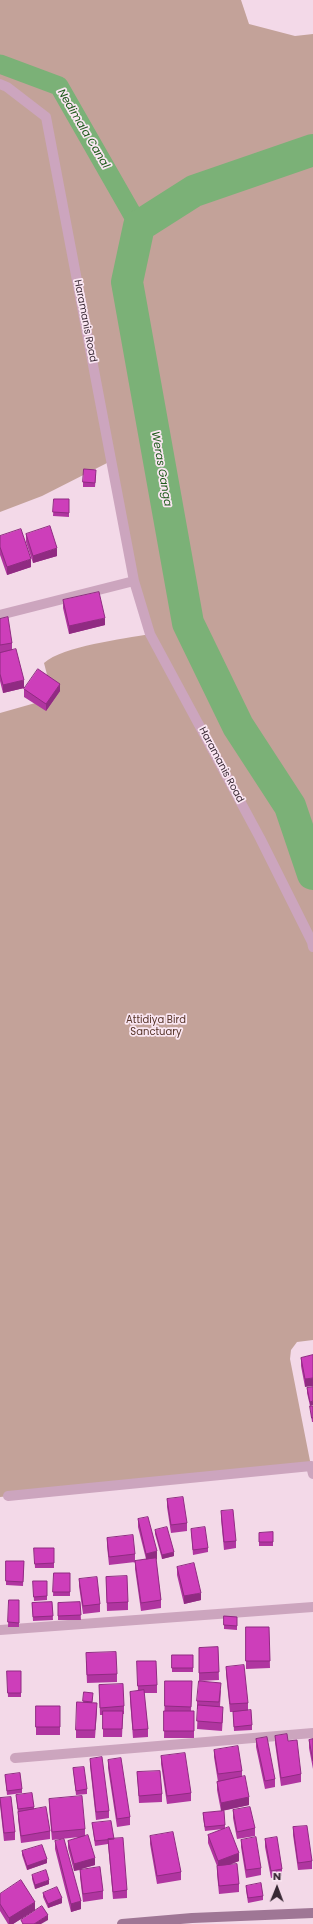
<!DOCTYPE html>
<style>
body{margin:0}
#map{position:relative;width:313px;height:1924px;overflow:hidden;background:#f3d9e8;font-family:Poppins,sans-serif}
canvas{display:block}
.north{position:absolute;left:257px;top:1868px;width:40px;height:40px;-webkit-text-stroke:3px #fae6f2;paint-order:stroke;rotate:1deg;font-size:11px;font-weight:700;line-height:16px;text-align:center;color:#372733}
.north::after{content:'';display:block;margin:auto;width:14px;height:18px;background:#372733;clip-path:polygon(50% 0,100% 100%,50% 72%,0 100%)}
</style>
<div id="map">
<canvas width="313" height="1924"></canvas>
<div class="north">N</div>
</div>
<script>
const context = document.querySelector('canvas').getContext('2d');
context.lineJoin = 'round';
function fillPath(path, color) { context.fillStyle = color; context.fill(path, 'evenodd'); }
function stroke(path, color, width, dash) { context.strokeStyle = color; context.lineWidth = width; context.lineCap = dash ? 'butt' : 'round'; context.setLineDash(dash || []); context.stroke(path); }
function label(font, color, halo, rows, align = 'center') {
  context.font = font + ' Poppins,sans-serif'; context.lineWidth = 3.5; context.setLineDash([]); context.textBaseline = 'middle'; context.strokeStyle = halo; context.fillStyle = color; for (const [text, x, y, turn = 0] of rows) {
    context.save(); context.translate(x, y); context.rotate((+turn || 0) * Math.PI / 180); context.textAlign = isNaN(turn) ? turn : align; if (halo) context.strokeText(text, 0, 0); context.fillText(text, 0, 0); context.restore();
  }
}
const green = new Path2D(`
 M0 0H241L249 24 295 36 313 34V1340L297 1342 291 1350 290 1359 311 1466 0 1497V713L53 698 44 663C63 646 123 639 150 634L111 461 42 496 0 512Z`);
const canal = new Path2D(`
 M0 64 59 86 139 226`);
const river = new Path2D(`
 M313 150 194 191 139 226 127 282 188 623 238 726 290 806 313 874`);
const street = new Path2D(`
 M0 84 7 87 46 117 134 581
 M0 615 134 581 150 634 260 838 312 942 313 947
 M8 1496 311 1466 313 1474
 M0 1630 313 1607
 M15 1758 313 1733`);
const secondary = new Path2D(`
 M122 1924 192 1918 313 1913`);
const wall = new Path2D(`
 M96 474 95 487H83V482Z
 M54 499H69V517L53 516Z
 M26 534 57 556 33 563 26 542Z
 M0 536 31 567 7 575 0 555Z
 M63 600 105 625 69 634 63 608Z
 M0 619 12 643V650L24 688 3 693 0 681Z
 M24 689 60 691 46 711 24 697Z
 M313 1355 305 1387 301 1366V1358Z
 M313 1387 310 1406 307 1393V1388Z
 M310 1406H313V1422H312Z
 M167 1499 187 1523V1531L171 1533 167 1507Z
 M221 1511 236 1541V1548L224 1550 221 1519Z
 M138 1519 157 1559 156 1560 161 1600V1608L141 1611 135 1569V1561L146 1559 138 1527Z
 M191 1529 208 1548V1552L193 1555Z
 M155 1530 174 1556 162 1559 155 1534Z
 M273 1532V1546H259V1533Z
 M107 1538 135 1554V1562L109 1565 107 1546Z
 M34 1548H54V1568H35Z
 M6 1561H24L23 1586 6 1585Z
 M177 1567 201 1600 184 1604 177 1575Z
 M54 1573H70V1596H53Z
 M106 1577 128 1602V1610L107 1611Z
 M79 1579 100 1604V1612L83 1614 79 1586Z
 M33 1581H47V1600L34 1601Z
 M9 1600H19V1627H8Z
 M52 1602 53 1620 33 1621 32 1603Z
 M80 1602 81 1620H58V1603Z
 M224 1616 237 1617V1630L224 1629Z
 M246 1627H269L270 1668 246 1669Z
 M218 1647 219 1680 199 1681V1648Z
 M172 1655H193V1672H172Z
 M86 1661 117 1674V1682L87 1683Z
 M137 1661 157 1685V1693H144L148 1729V1737L133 1738 130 1700V1692L138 1691Z
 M226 1667 248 1703V1710L252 1725V1730L234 1731 233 1712H230L226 1674Z
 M7 1671H21V1697H8Z
 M165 1681H192L191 1711H194V1738H164Z
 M99 1685 124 1706V1714H123L122 1737H103V1715H100Z
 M221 1690 220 1706 223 1715 222 1731 197 1729 198 1709H197V1701Z
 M84 1692 93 1697 92 1703 97 1711 95 1738H76V1730L83 1703Z
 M36 1706H60V1735H36Z
 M275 1736 301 1774V1782L281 1786 275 1743Z
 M256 1739 275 1779V1787L265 1789 256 1747Z
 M313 1739V1769L309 1748V1740Z
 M214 1750 242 1771V1777L249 1805 222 1811 225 1825V1828L239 1861 229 1865 239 1884V1892L219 1894 217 1874V1866L208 1843V1835L223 1829 205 1831 203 1817V1813L221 1811 217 1790V1782H218L214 1757Z
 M161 1756 191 1793V1801L167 1804 161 1764Z
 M90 1759 109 1811V1818L96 1820 90 1766Z
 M108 1760 130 1817V1825L117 1827 108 1768Z
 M73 1768 87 1789V1794L76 1795Z
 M137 1772 162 1794V1802L139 1803Z
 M5 1775 22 1789V1793L7 1795Z
 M16 1795 34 1807V1809L50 1831V1839L21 1843 18 1819V1813Z
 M0 1798 15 1832V1840L4 1841 0 1805Z
 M49 1799 85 1829V1836L95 1865 81 1869 103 1891V1899L83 1902 80 1877V1870L74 1871 68 1848V1841L79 1837 52 1840 49 1807Z
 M233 1810 255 1828V1836L237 1839 233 1818Z
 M92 1823 114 1839 127 1890V1898L113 1899 108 1844 95 1846Z
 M293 1827 312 1861V1869L298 1870 293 1835Z
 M150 1836 181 1872V1880L157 1884 150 1844Z
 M265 1839 282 1869V1876L271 1878 265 1847Z
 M241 1840 261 1868V1875L246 1878 241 1847Z
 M55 1841 81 1909 71 1912 55 1849Z
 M22 1851 47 1863 27 1870 22 1855Z
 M32 1875 49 1884 35 1889 32 1879Z
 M246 1886 263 1896V1900L248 1903 246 1890Z
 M43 1893 62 1903 48 1908 43 1897Z
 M0 1894 35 1910 13 1924H8L0 1911Z`);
const shadedWall = new Path2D(`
 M57 548V556L33 563V556Z
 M31 559V567L7 575V567Z
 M105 618V625L69 634V626Z
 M24 680V688L3 693V685Z
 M60 684V691L46 711V704Z
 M313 1378V1386L305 1387V1379Z
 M313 1401V1405L310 1406V1402Z
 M157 1551V1559L146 1562V1554Z
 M174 1552V1556L162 1559V1555Z
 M201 1593V1600L184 1604V1596Z
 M249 1797V1805L221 1811V1803Z
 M239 1853V1861L218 1869V1861Z
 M95 1858V1865L74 1871V1864Z
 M47 1859V1863L27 1870V1866Z
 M49 1880V1884L35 1889V1885Z
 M62 1898V1903L48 1908V1904Z
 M81 1901V1909L71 1912V1904Z
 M35 1902V1910L13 1924H9V1918Z
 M48 1915V1920L41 1924H34Z`);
const building = new Path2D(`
 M84 469 96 470 95 483 83 482Z
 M54 499H69V513L53 512Z
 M50 526 57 548 33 556 26 534Z
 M21 529 31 559 7 567 0 547V536Z
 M99 592 105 618 69 626 63 600Z
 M8 617 12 643 0 645V619Z
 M16 649 24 680 3 685 0 674V653Z
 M38 669 60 684 46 704 24 689Z
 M313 1355V1378L305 1379 301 1358Z
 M313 1387V1401L310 1402 307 1388Z
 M310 1406H313V1418H312Z
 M183 1497 187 1523 171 1525 167 1499Z
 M233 1510 236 1541 224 1542 221 1511Z
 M148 1517 157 1551 146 1554 138 1519Z
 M167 1527 174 1552 162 1555 155 1530Z
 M205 1527 208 1548 193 1550 191 1529Z
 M273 1532V1542H259V1533Z
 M133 1535 135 1554 109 1557 107 1538Z
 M34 1548H54V1563L35 1564Z
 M156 1558 161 1600 141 1603 135 1561Z
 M6 1561H24L23 1582 6 1581Z
 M194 1563 201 1593 184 1596 177 1567Z
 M54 1573H70V1592H53Z
 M127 1576 128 1602 107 1603 106 1577Z
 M97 1577 100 1604 83 1606 79 1579Z
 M33 1581H47V1596L34 1597Z
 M9 1600H19V1623L8 1622Z
 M52 1602 53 1616 33 1617 32 1603Z
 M80 1602 81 1615 58 1616V1603Z
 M224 1616 237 1617V1626L224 1625Z
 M246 1627H269L270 1661H246Z
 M218 1647 219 1672 199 1673V1648Z
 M116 1652 117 1674 87 1675 86 1653Z
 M172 1655H193V1668H172Z
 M137 1661H156L157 1685 138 1686Z
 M244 1665 248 1703 230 1704 226 1667Z
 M7 1671H21V1693H8Z
 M165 1681H192L191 1707 165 1706Z
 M199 1681 221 1683 219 1702 197 1701Z
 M123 1684 124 1706 100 1708 99 1685Z
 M144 1690 148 1729 133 1730 130 1692Z
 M84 1692 93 1693 92 1702 83 1701Z
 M77 1702 97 1703 95 1730H76Z
 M198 1705 223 1707 222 1723 197 1721Z
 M36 1706H60V1727H36Z
 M251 1710 252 1725 234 1727 233 1712Z
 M103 1711H123L122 1729H103Z
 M164 1711H194V1731H164Z
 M287 1734 288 1741 297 1740 301 1774 281 1778 275 1736Z
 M267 1737 275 1779 265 1781 256 1739Z
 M313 1739V1761L309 1740Z
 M238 1746 242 1771 218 1774 214 1750Z
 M185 1753 191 1793 167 1796 161 1756Z
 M102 1757 109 1811 96 1812 90 1759Z
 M121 1758 130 1817 117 1819 108 1760Z
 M84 1767 87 1789 76 1791 73 1768Z
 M160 1771 162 1794 139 1796 137 1772Z
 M20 1773 22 1789 7 1791 5 1775Z
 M245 1776 249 1797 221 1803 217 1782Z
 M32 1793 34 1807 18 1809 16 1795Z
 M82 1796 85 1829 52 1832 49 1799Z
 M11 1797 15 1832 4 1833 0 1798Z
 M46 1807 50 1831 21 1836 18 1812Z
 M250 1807 255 1828 237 1832 233 1810Z
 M224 1811 225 1825 205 1827 203 1813Z
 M111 1821 114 1839 95 1841 92 1823Z
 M307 1826 312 1861 298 1863 293 1827Z
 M229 1827 239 1853 218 1861 208 1835Z
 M173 1832 181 1872 157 1876 150 1836Z
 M88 1835 95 1858 74 1864 68 1841Z
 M256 1837 261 1868 246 1870 241 1840Z
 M277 1837 282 1869 271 1871 265 1839Z
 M123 1838 127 1890 113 1892 108 1839Z
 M64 1839 81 1901 71 1904 55 1841Z
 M42 1845 47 1859 27 1866 22 1851Z
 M237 1864 239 1884 219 1886 217 1866Z
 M100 1867 103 1891 83 1894 80 1870Z
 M46 1870 49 1880 35 1885 32 1875Z
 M21 1880 35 1902 9 1918 0 1904V1894Z
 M261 1883 263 1896 248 1898 246 1886Z
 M57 1887 62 1898 48 1904 43 1893Z
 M42 1906 48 1915 34 1924H23L21 1920Z`);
const streetNames = [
 ["Haramanis Road",85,321,79],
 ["Haramanis Road",221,765,62]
];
const parkNames = [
 ["Attidiya Bird",156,1020],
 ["Sanctuary",156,1032]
];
const waterNames = [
 ["Nedimala Canal",83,129,59],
 ["Weras Ganga",161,469,80]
];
fillPath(green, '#c3a299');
stroke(canal, '#7bb177', 19);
stroke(river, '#7bb177', 32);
stroke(street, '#cca5be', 10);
stroke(secondary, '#9f7695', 10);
fillPath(wall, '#b035a0');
fillPath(shadedWall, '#902b82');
fillPath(building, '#cd3eba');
stroke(building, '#902b82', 1);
label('10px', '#372733', '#fae6f2', streetNames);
label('10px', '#563429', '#fae6f2', parkNames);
label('italic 11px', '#1d5a1a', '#fae6f2', waterNames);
</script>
